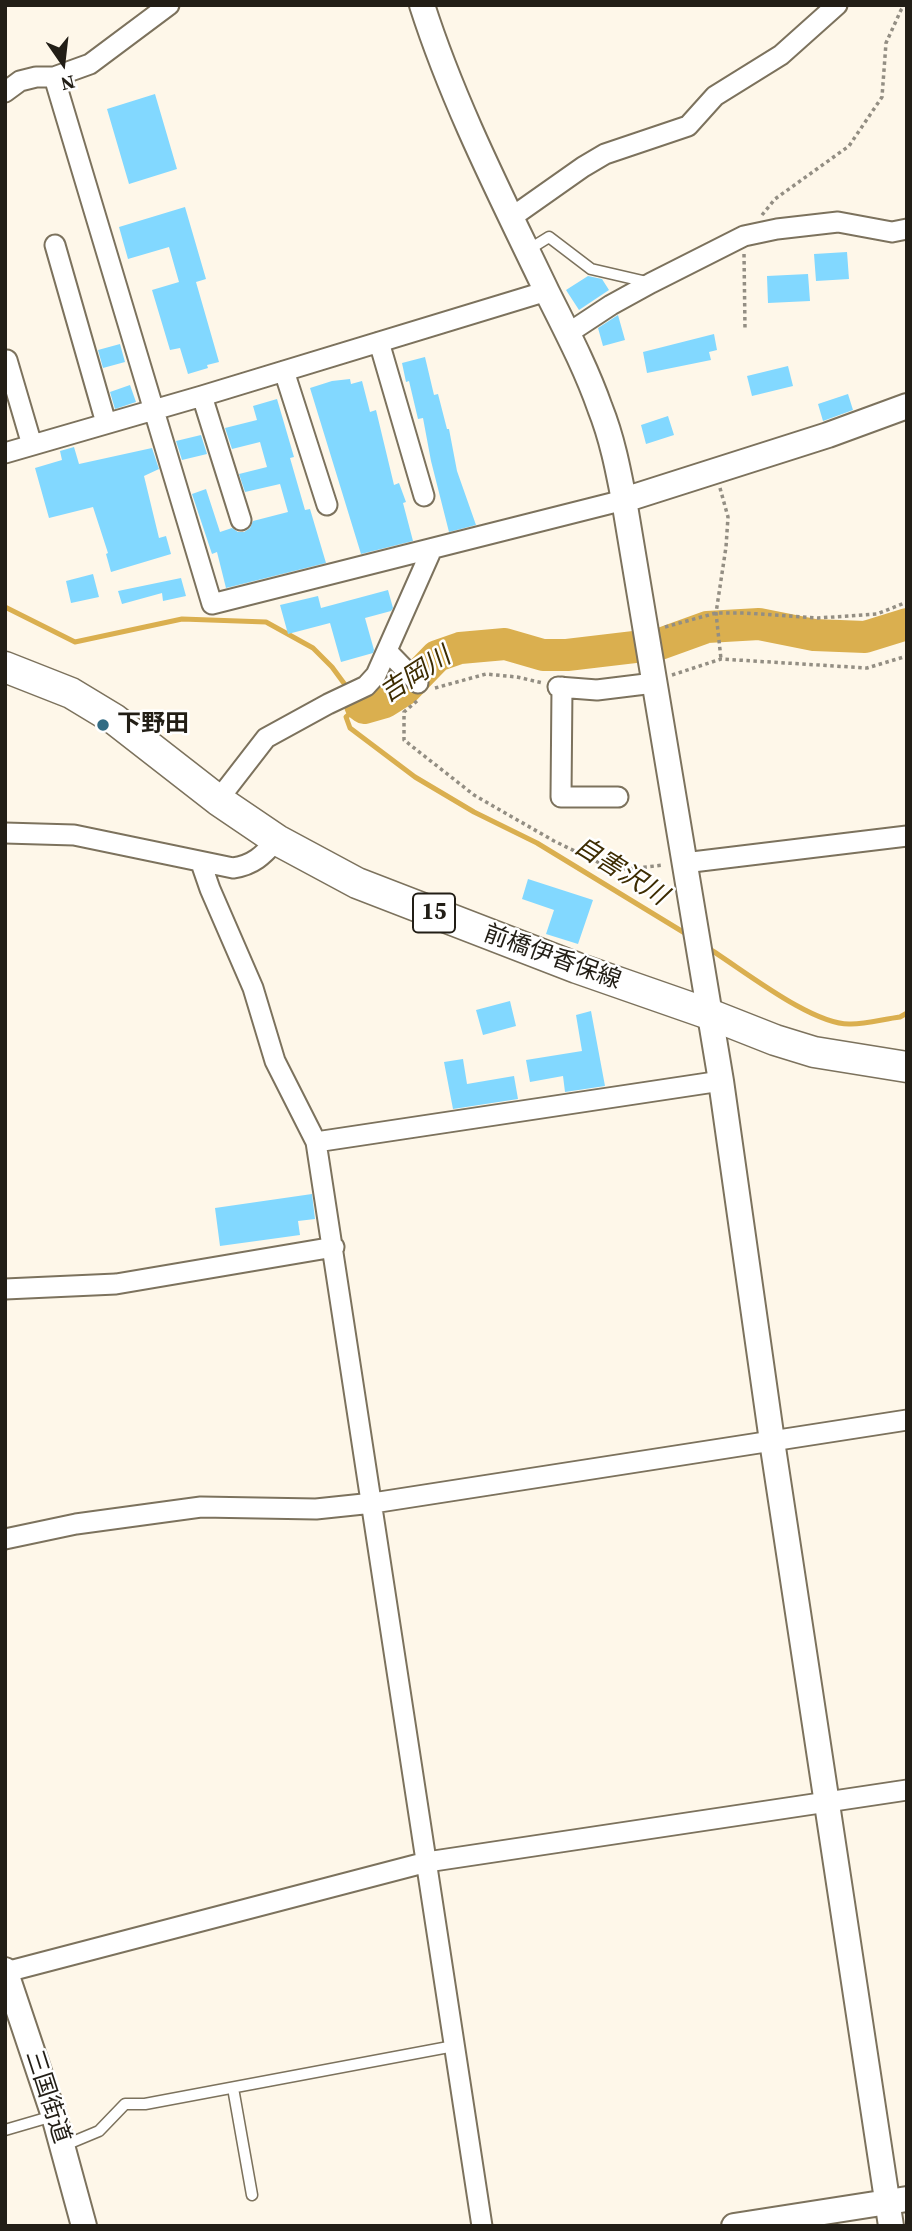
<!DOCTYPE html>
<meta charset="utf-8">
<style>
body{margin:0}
#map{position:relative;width:912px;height:2231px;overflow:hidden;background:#fef7e9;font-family:"Source Serif 4",serif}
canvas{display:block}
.frame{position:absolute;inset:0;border:7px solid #221e16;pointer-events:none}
.north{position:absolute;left:28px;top:28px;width:70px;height:70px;-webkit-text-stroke:5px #fff;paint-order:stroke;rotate:166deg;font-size:19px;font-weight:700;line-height:28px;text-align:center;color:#221e16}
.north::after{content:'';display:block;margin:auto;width:24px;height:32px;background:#221e16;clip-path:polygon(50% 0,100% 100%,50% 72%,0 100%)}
</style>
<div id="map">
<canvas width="912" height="2231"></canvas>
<div class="frame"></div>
<div class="north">N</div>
</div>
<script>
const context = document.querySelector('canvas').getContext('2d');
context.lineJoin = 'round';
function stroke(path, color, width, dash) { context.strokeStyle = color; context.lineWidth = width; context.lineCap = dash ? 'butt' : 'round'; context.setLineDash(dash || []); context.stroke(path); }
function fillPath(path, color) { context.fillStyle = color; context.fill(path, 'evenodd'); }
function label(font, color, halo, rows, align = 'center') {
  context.font = font + ' "Source Serif 4","Noto Sans JP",serif'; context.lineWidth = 5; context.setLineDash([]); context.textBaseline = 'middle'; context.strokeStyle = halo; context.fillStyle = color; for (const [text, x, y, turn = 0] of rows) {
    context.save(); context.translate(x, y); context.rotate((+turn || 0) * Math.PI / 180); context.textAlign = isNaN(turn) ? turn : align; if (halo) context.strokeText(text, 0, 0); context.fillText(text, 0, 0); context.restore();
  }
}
const stream = new Path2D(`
 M5 607 75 642 182 619 266 622 313 648 332 667 360 705 346 717 350 728 415 777 474 812 537 843 688 935
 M708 948C742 969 813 1026 851 1024 867 1024 884 1019 900 1017L907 1013`);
const river = new Path2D(`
 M360 705 364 708 385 702 404 690 437 656 460 648 505 644 543 655H567L660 644 707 627 759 624 814 635 865 637 907 624`);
const building = new Path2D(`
 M155 94 177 169 129 184 107 109Z
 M185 207 206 279 196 282 219 362 207 365 208 368 188 374 180 348 170 350 152 290 179 282 169 247 128 259 119 227Z
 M847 252 849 279 816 281 814 254Z
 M808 274 810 301 768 303 767 276Z
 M588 276 602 279 609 290 579 310 566 290Z
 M618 315 625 340 603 346 598 328Z
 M714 334 717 350 709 352 711 360 647 373 643 352Z
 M120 344 125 362 103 368 98 350Z
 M425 357 434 395 438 394 447 429H449L457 471 476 525 449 532 431 461 423 418 418 419 409 381 406 382 402 363Z
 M788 366 793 386 752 396 747 376Z
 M350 379 351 384 362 381 370 412 376 410 394 485 399 483 406 502 403 503 413 541 361 554 310 388 332 381Z
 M130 385 136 402 115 409 110 392Z
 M848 394 853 410 823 421 818 404Z
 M277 399 294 457 290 458 305 510 310 509 326 563 226 588 217 552 212 554 192 494 206 489 220 532 232 528 238 532H244L250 528 253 521 288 512 280 484 245 492 239 474 267 467 260 442 232 449 225 428 257 420 253 406Z
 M668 416 674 435 646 444 641 425Z
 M201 435 207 454 182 460 176 441Z
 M74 447 79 464 152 448 159 469 144 476 159 538 166 536 171 554 111 572 106 554 108 553 93 507 49 518 35 468 62 460 60 451Z
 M93 574 99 597 71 603 66 581Z
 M181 578 186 596 163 601 162 593 122 604 118 591Z
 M388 590 393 608 391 611 365 618 374 650 373 653 341 662 330 623 288 634 280 605 318 596 321 608Z
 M528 879 593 900 578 944 546 934 554 910 522 899Z
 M510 1001 516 1026 483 1035 476 1010Z
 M591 1011 605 1086 565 1092 563 1076 530 1082 526 1060 582 1051 576 1015Z
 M463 1059 467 1084 514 1076 518 1099 453 1109 444 1062Z
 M312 1194 315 1219 298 1221 300 1235 220 1246 215 1208Z`);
const path = new Path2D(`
 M762 215 775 199 849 146 882 97 886 43 901 10 905 5
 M744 254 745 329
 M720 488 728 517 726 547 716 613 721 659
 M665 627 716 613H745L818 618 877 614 907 602
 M672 675 721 659 867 668 907 656
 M435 688 486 674 517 677 543 683
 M417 701 404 712V740L474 795 554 841 610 868 628 869 664 865`);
const service = new Path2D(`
 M528 250 549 237 591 269 647 282
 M233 2088 252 2195
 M5 2130 53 2116
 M63 2146 99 2131 125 2104H145L454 2046`);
const minor = new Path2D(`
 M54 77 212 604 624 500
 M5 92 20 81 36 77H54L90 64 169 5
 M512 217 583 167 605 154 688 126 715 96 781 55 837 5
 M55 245 106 423
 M567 334 611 305 651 283 744 236 777 229 838 222 892 232 907 229
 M379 342 424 496
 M7 360 32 445
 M284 371 327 505
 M202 396 241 520
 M5 453 202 396 547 291
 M388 652 418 683
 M558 687 597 690 654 683
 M562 687 561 797H618
 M218 800 266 738 328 704 366 686 376 675 432 549
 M5 833 74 835 233 868C254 865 263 855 277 840
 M201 863 210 889 253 988 275 1061 316 1142 482 2226
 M684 863 907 836
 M316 1142 721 1081
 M5 1289 116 1284 334 1247
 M5 1539 76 1524 201 1507 316 1509 373 1503 907 1420
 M6 1972 427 1862 907 1790`);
const tertiary = new Path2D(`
 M422 5C454 105 502 198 547 292 566 330 586 368 600 408 612 438 618 469 624 500L721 1081 772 1441 891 2226
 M624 500 828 435 907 406
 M5 1970 54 2116 84 2226
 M734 2226 907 2199`);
const primary = new Path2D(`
 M5 667 71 693 114 719 218 800 277 840 357 883 577 968 709 1014 775 1040 814 1052 907 1067`);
const markers = [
 [103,725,7,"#316b83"]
];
const shields = [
 [434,913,42]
];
const shieldNames = [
 ["15",434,913]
];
const poiNames = [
 ["下野田",117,725]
];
const streetNames = [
 ["前橋伊香保線",552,958,20],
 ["三国街道",47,2097,72]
];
const waterNames = [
 ["吉岡川",416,676,-33],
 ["自害沢川",620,872,32]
];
stroke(stream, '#daaf4f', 5);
stroke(river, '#daaf4f', 32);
fillPath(building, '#82d8ff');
stroke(service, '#7c725d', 13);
stroke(minor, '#7c725d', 23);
stroke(tertiary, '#7c725d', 28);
stroke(primary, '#7c725d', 33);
stroke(path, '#938e83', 3.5, [3.5, 3.5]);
stroke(service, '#fff', 10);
stroke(minor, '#fff', 19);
stroke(tertiary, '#fff', 24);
stroke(primary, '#fff', 30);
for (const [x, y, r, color] of markers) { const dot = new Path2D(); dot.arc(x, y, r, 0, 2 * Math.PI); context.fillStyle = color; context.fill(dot); stroke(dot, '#fff', 2.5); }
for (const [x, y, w] of shields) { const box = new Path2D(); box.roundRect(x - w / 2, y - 19.5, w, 39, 5); context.fillStyle = '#fff'; context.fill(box); stroke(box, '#221e16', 2); }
label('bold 23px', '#221e16', null, shieldNames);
label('bold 24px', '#221e16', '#fff', poiNames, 'left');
label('24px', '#221e16', '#fff', streetNames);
label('italic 26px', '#3d2c01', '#fff', waterNames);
</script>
